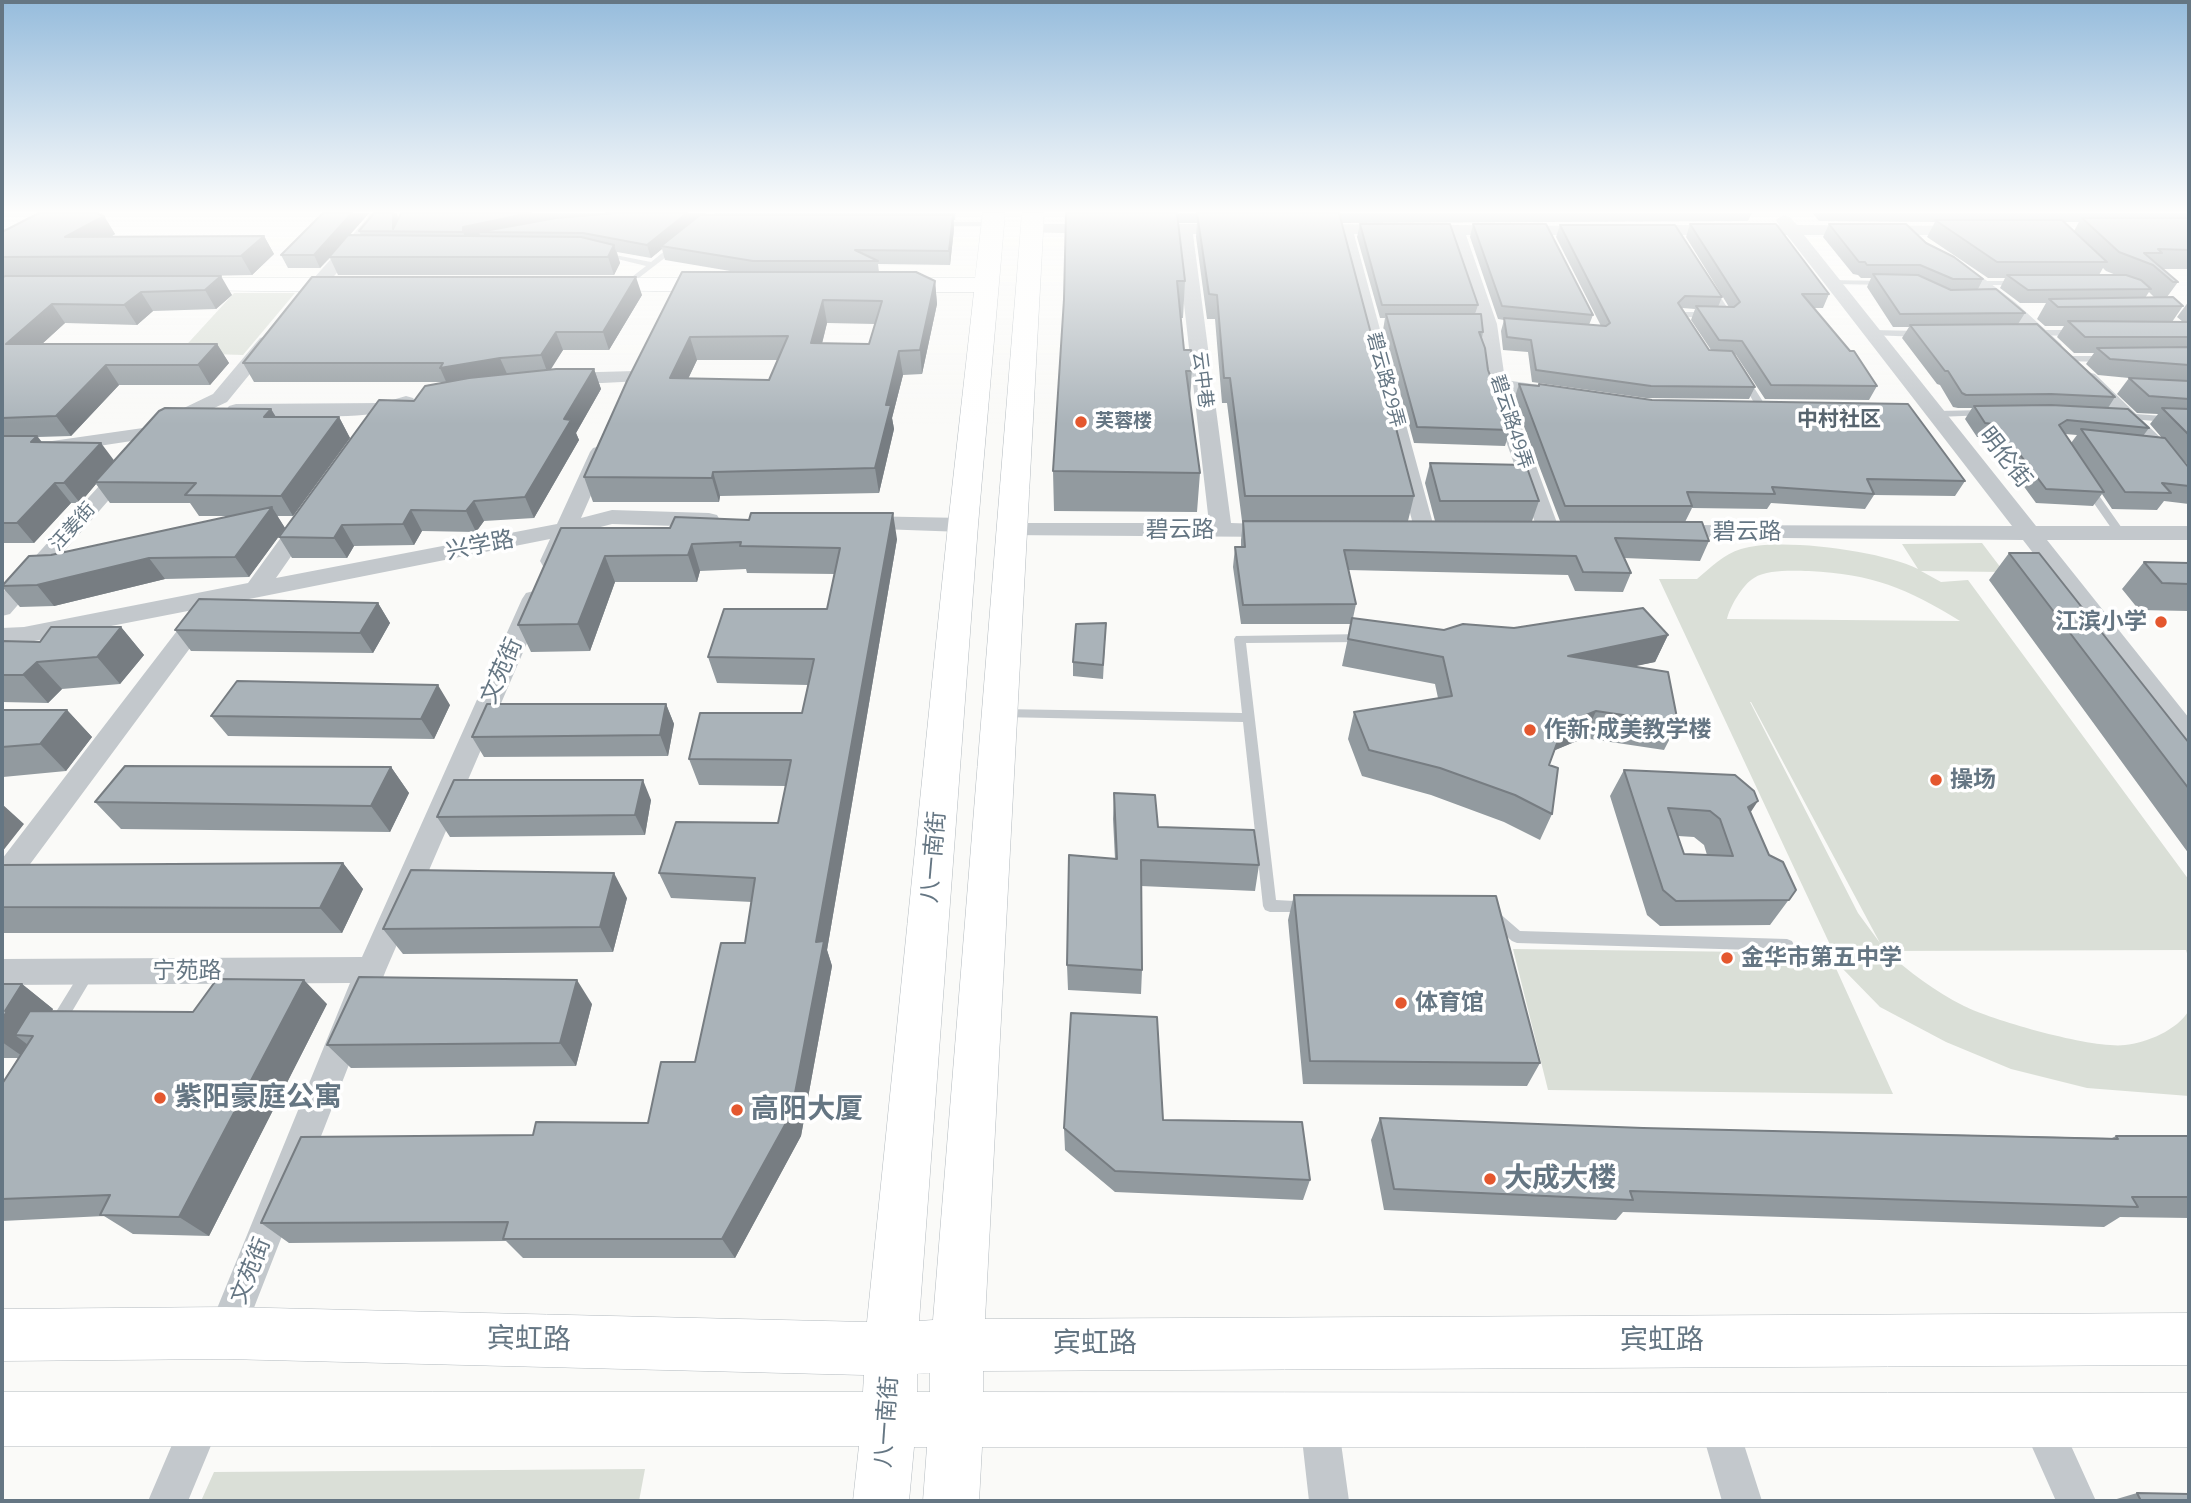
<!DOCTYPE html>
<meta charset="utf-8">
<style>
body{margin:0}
#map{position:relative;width:2191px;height:1503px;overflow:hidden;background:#fafaf8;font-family:"Open Sans",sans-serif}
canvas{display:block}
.frame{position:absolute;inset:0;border:4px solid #657683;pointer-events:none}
</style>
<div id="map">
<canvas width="2191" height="1503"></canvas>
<div class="frame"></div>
</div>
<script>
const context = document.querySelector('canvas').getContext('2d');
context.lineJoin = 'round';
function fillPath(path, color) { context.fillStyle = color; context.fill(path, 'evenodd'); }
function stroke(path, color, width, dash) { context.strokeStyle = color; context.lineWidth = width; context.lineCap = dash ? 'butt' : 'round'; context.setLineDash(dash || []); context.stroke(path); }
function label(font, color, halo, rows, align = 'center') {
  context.font = font + ' "Open Sans","Noto Sans SC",sans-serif'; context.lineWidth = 7; context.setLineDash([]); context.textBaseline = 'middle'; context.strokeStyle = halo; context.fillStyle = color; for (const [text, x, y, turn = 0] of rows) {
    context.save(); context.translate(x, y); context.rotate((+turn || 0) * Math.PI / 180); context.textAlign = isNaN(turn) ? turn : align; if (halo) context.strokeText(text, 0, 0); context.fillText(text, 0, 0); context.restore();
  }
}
const green = new Path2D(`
 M234 293H295L243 355 179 353Z
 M1982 543 2004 572 1921 571 1941 582 1968 580 2189 880V960L2186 950 1885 951C1910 972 1934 991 1964 1006 1994 1021 2093 1049 2125 1045 2146 1043 2178 1030 2189 1010V1096L2087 1088 2011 1069 1946 1042 1880 1007 1840 966 1659 579H1697C1710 568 1724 554 1741 549 1780 537 1882 551 1918 569L1902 544ZM1809 571C1872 574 1907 588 1960 621L1727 619C1730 607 1742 585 1754 578 1768 569 1793 571 1809 571ZM1750 702H1751L1880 943 1858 913Z
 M1513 949 1829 953 1893 1094 1548 1090Z
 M645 1469 639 1501H201L214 1472Z`);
const lane = new Path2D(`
 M937 222H992L996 224 992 226H937Z
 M672 245 679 247 627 287H624V283L646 266 601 255 605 253 651 262Z
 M1830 280 1886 281 1890 283 1886 285 1833 284 1829 282Z
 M1976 281H2017L2021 283 2017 285H1979L1975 283Z
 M1708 287H1714L1732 315 1728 318 1686 317 1690 323 1683 325 1676 314 1677 312H1722L1707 289Z
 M1873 330 1921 331 1925 334 1921 337 1870 335V331Z
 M2034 330H2075L2079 333 2075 336 2031 335V331Z
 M2066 356H2104L2108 359 2104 362 2063 361V357Z
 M1744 375 1748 378 1767 408 1765 410H1759L1757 408 1740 378Z
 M1985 410 1990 413 1988 415 1937 417 1932 414 1937 411Z
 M2123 413 2189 418V424L2120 418V414Z
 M2089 486 2093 487 2124 531V535H2116L2084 489Z
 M1365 634 1371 638 1365 642 1246 643 1276 900 1312 902 1314 906 1312 910 1307 912H1270L1265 910 1263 906 1243 722 1000 717 994 713 1000 709 1242 713 1234 639 1236 636Z
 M1493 910 1498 912 1520 931 1787 939 1792 941 1794 945 1792 949 1787 951 1517 943 1512 941 1488 920 1486 916 1488 912Z
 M88 966 93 968 95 972 93 976 61 1030 56 1032 51 1030 49 1025 51 1020 83 968Z`);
const street = new Path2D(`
 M372 213H389L308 306H296L293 302 296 298Z
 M1784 215 1790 217 1797 225 1973 226 1975 230 1973 234 1967 235H1804L2036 526H2189V540H2047L2189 718V746L2180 743 2023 540 1663 537 1660 532 1663 527 1671 525 2012 526 1787 235H1645L1637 230 1645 225H1779L1776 220Z
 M1031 224H1099L1107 229 1099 234 1025 232 1023 229Z
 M1145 224H1232L1240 229 1232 234H1193L1231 523 1287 525 1290 530 1287 535 1279 537 1003 535 1000 530 1003 525 1011 523H1209L1176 234 1139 232 1137 229Z
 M1309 224 1599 226 1601 230 1593 235H1466L1497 324 1505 380 1553 387 1563 393 1553 399 1509 393 1560 531 1557 536H1541L1538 531 1486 385 1479 324 1449 234H1354L1435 531 1432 536H1416L1338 234 1303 232 1301 229Z
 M1952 258 1958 259 2015 302 2061 344 2063 348 2061 352H2047L2003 310 1946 267 1943 263 1946 259Z
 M267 336 276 342 227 402 167 430 165 436 52 453H2V441H52L157 426 159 420 213 394 260 338Z
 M635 371 642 373 645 377 642 381 562 385 552 379 562 373Z
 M2088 372 2095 374 2169 446 2189 470V489L2181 488 2155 454 2081 382 2078 378Z
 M406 396 413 398 416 402C400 422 267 416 236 416L229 414 226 410 229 406 236 404 382 403Z
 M600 446 607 448 610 452 581 518 612 510 709 513 717 515 720 520 717 525 709 527 612 524 574 534 559 566 551 568 543 566 540 561 550 539 214 606 217 611 213 617 22 875 12 879 2 875V859L193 610 24 643 2 644V628L24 627 248 583 298 514H314L317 519 276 578 557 524 590 452 593 448Z
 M126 462 133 464 136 468 133 472 10 614 2 616V593L119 464Z
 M860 516 963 518 971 520 974 525 971 530 963 532 852 528 849 523 852 518Z
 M534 591 542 593 546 599 386 970 239 1346 226 1352 213 1346 207 1333 350 983 2 985V959L362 957 522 599 526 593Z
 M203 1400 217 1405 222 1419 188 1501H148L189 1405Z
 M2039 1401 2053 1406 2096 1501H2056L2020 1420 2025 1406Z
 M1319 1402 1333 1407 1338 1421 1349 1501H1309L1300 1421 1305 1407Z
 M1718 1402 1732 1407 1762 1501H1722L1699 1421 1704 1407Z`);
const secondary = new Path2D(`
 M983 213H1005L978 525 919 1321 933 1320 1022 213H1044L985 1319 2189 1313V1365L983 1371V1392L2189 1393V1447H982L979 1501H923L927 1447H914L909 1501H853L859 1446H2V1392H863L864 1375 226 1359 2 1361V1309L226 1307 867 1322 948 525 974 292H885L876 290 873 285 876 280 885 278H975ZM930 1373V1392H917V1374Z
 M178 278H354L363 280 366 285 363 290 354 292 169 290 166 285 169 280Z
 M591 278H725L734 280 737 285 734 290 725 292 582 290 579 285 582 280Z`);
const wall = new Path2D(`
 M323 213H369L350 235H361L359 231 374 213H397L398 219 401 213H707L705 215H714V213H956L955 220H954V229L950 265 878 264 879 272 935 281 937 304 922 374 903 375 892 418 894 429 879 493 720 496 719 502H593L584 477 736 272 665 260 662 249 651 258 617 252 620 263 614 275H338L330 258 320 268H288L281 255ZM827 323 875 324 869 344H822ZM697 360H778L769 380 688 379Z
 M1066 213H1752L1748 221 1342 223 1414 496 1408 521 1709 541 1700 561 1624 558 1631 573 1623 592 1575 591 1568 575 1348 570 1356 604 1353 618 1444 630 1514 628 1668 635 1655 662 1634 666 1678 723 1664 750 1584 738 1555 750 1549 765 1552 814 1540 840 1504 822 1431 795 1362 776 1348 739 1354 712 1438 698 1435 684 1342 666 1351 624H1241L1233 567 1235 547H1241V540L1243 521H1242L1227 403H1222L1215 319H1207L1196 237 1197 223H1178L1185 281 1183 318H1181L1184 350 1192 371 1190 400 1200 473 1197 512 1054 511 1053 471 1064 299Z
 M1812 213H2189V269H2162L2178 282 2167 297 2183 306 2172 322H2183L2177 317 2189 301V466L2179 456 2189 468V504L2164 501 2157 510 2112 509 2102 494 2093 506 2036 503 2006 462 1998 461 1984 437H1977L1965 419 1972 408H1958L1953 407 1940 385 1937 384 1902 338 1909 327H1893L1867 287 1871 278H1861L1858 275 1853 274 1823 237 1829 224 1926 243 1983 279 1978 289 2025 313 2018 324 2115 397 2108 408 2149 428 2143 436 2162 438 2150 424 2158 414 2137 413 2117 394 2129 378 2098 375 2086 364 2094 353H2074L2057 337 2064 326H2045L2037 319 2046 303H2020L2000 288 2005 278H1988L1927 237 1935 222 1819 221ZM2063 222H2079L2074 231ZM2103 268 2106 271 2116 275H2099ZM2149 292 2155 298H2145ZM2065 434 2077 435 2071 443Z
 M104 216 115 234 111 237 264 236 274 254 252 275 200 276 232 295 216 309 153 311 137 325 65 323 42 344H217L229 363 210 385H119L71 436 38 437 42 442 114 461 271 409 276 417H339L350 438 293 516H277L285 528 249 577 165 579 54 606 20 607 3 588 2 590V580L4 583 51 555 232 516H199L190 503H110L96 484 80 503H71L34 543H2V278L4 276H2V232Z
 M1360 224 1478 305 1475 314 1483 332 1482 338 1488 370 1510 430 1505 446 1414 443 1383 330 1385 318H1380L1357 237Z
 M1473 224 1593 315 1589 325 1601 326 1556 237 1560 225 1722 297 1718 307H1729L1686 237 1690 224 1829 294 1823 308H1814L1877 386 1869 400 1765 399 1736 355 1734 354 1755 387 1749 399 1646 398 1532 382 1528 352 1503 350 1501 331 1504 320 1498 319 1470 237ZM1682 308 1695 309 1691 320 1711 350H1709Z
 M642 295 609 350H563L550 369H594L601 389 576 433 579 440 534 518 484 521 476 532 422 531 414 545 354 546 347 558H292L279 537 414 401 447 382H254L243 363Z
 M1519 384 1538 386 1539 384 1965 481 1955 496 1874 495 1865 509 1771 503 1767 509 1692 508 1685 522 1560 521 1514 400Z
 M1430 463 1539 501 1532 521H1435L1425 483Z
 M561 528 897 539 827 950 832 966 801 1136 735 1258H523L506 1241 289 1243 261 1223 533 1135 648 1123 695 1062 745 943 752 902 671 898 659 873 778 823 786 786 699 785 689 759 802 713 808 685 717 683 708 657 827 609 835 574 747 573 746 569 700 571 697 582H615L590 651 531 652 518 625Z
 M2009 553 2189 743V854L1989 580Z
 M2144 562 2189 563V611L2139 610 2122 589Z
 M378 603 390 623 373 653 191 651 175 630Z
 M1106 623 1103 679 1073 676V662Z
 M121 627 144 655 120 684 62 689 48 703 2 702V641L40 642Z
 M666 704 674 724 668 756 484 757 472 737Z
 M450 705 434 739 228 736 211 716Z
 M2 710H67L92 737 66 771 3 777 2 778Z
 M391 767 409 793 390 832 121 829 95 802Z
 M1624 770 1750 812 1769 855 1796 890 1770 925 1660 926 1647 915 1610 796ZM1678 836 1694 837 1704 845 1707 855 1684 854Z
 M1114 793 1158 827 1259 865 1255 891 1141 886 1142 970 1141 994 1068 990 1067 965 1115 859 1113 819Z
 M651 800 645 835 450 837 437 817Z
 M343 863 363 889 342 933H2V865Z
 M1294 895 1540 1063 1527 1086 1303 1084 1288 920Z
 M627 898 613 952 403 954 383 929Z
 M2 984H22L53 1009 52 1011 193 1012 327 1004 209 1236 133 1234 104 1216 2 1221V1084L18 1058H2Z
 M592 1004 576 1066 351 1068 327 1045Z
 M1380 1118 1643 1128 2112 1138 2116 1136H2189V1218L2120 1217 2104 1227 1623 1212 1616 1220 1384 1210 1371 1140Z
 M1163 1120 1310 1180 1303 1200 1115 1192 1065 1150 1064 1128Z
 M2137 1493 2189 1501H2110Z`);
const shadedWall = new Path2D(`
 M352 213H369L320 268 314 255Z
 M393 213H397L399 232 393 229Z
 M531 213H557L559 221 479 232 481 238 468 245 463 232V227Z
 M687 213H707L665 247 661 246 662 249 651 258 647 245Z
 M953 215 954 229 950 265 949 251Z
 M104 216 115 234 77 256 65 237Z
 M264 236 274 254 252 275 241 256Z
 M614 245 620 263 614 275 608 257Z
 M221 276 232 295 216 309 205 290Z
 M636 277 642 295 609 350 603 332Z
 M935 281 937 304 922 374 920 350Z
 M141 292 153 311 137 325 124 305Z
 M823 300 827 323 816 367 811 343Z
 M52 304 65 323 20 364 6 344Z
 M556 332 563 350 548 374 541 355Z
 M690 337 697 360 677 402 670 378Z
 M217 344 229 363 210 385 198 365Z
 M899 351 903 375 892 418 894 429 879 493 875 468 886 405Z
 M500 358 508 376 448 386 440 368Z
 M106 365 119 385 71 436 56 416Z
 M594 369 601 389 576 433 579 440 534 518 525 497 564 419Z
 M271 409 283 429 264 417Z
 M339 417 350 438 293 516 281 496Z
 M37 436 52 456 31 442Z
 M101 443 116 463 95 482 96 484 80 503 64 483Z
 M713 472 720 496 719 502 712 478Z
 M55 483 71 503 34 543 17 523Z
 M474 501 484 521 476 532 466 511Z
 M272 507 285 528 249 577 235 557Z
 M411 510 422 531 414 545 403 524Z
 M893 513 897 539 827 950 832 966 801 1136 735 1258 722 1239 816 942Z
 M342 525 354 546 347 558 334 538Z
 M692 544 700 571 697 582 688 555Z
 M605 556 615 582 590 651 578 624Z
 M149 558 165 579 54 606 37 585Z
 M378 603 390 623 373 653 360 633Z
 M121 627 144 655 120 684 97 657Z
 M1668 635 1655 662 1557 683 1568 656Z
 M37 662 62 689 48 703 23 675Z
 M438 685 450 705 434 739 421 719Z
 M666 704 674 724 668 756 660 735Z
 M67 710 92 737 66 771 40 744Z
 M1596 711 1584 738 1553 751 1564 724Z
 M391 767 409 793 390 832 371 806Z
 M643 780 651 800 645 835 635 815Z
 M1758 801 1741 827 1748 807Z
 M2 804 24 824 2 852Z
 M343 863 363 889 342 933 320 908Z
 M614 873 627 898 613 952 600 927Z
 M304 980 327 1004 209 1236 179 1217Z
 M577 980 592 1004 576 1066 560 1043Z
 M22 984 53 1009 38 1034 33 1036 15 1035 32 1048 25 1058 2 1042V1020L5 1011Z`);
const building = new Path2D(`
 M39 213H97L104 216 65 237 264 236 241 256 2 257V232Z
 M323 213H352L314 255H281Z
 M374 213H393V229L401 213H531L463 227V232L359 231Z
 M615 213H687L647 245 583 233 479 232 556 218Z
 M1066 213H1177L1185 281H1177L1184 350H1191L1192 371H1186L1200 473 1053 471 1064 299Z
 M1197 213H1339L1414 496H1245L1230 378H1224L1217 295 1209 294Z
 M700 215H953L949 251 855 250 878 261H753L661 246Z
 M2082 218H2189V250L2158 249 2162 253H2144L2178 282H2173L2153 265 2119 252Z
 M1935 220H2062L2107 262H1997Z
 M1360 224H1450L1478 305H1382Z
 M1473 224H1546L1593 315 1502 306Z
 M1690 224H1776L1829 294H1802L1850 351H1854L1877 386 1771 385 1742 341 1719 340 1696 306 1734 307 1740 302Z
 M1829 224H1906L1926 243 1954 257 1983 279H1953L1920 265H1867L1865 262H1859Z
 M1560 225H1675L1722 297 1685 296 1678 303 1709 350 1732 351 1755 387 1651 386 1536 370 1531 340 1507 337 1504 318 1606 326 1610 323Z
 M348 235 581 237 614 245 608 257H329Z
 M682 272H916L935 281 920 350 899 351 886 405H891L875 468 713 472 712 478 584 477 627 381ZM823 300 882 301 869 344 811 343ZM788 336 769 380 670 378 690 337Z
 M1873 274 1918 275 1951 290 1996 289 2025 313 1900 314Z
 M2007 275H2126L2141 280 2151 289 2028 290Z
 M5 276H221L205 290 141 292 124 305 52 304 6 344H217L198 365H106L56 416 2 418V278Z
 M312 277H636L603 332H556L541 355 500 358 440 368 443 363H243Z
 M2173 297 2183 306 2058 307 2049 299Z
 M1386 314H1481L1483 332H1479L1485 348 1488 370 1510 430 1417 427Z
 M2068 321 2189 322V337H2085Z
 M2037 324 2115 397 2051 394 1966 395 1962 393 1948 371H1945L1910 325Z
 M2189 347V365L2110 359 2097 348Z
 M556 369H594L564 419 571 420 525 497 474 501 466 511 411 510 403 524 342 525 334 538 279 537 379 400 414 401 425 386 469 378Z
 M2129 378 2189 381V399L2149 396Z
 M1519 384 1539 386V384L1652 400 1908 404 1965 481 1867 479 1874 494 1772 487 1775 494 1687 492 1692 506H1565Z
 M2051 405 2128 409 2149 428 2067 420 2059 425 2104 492 2046 489 2015 448H2008L1993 424 1985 423 1974 406Z
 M165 408 271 409 264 417H339L281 496 185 495 196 483 95 482 159 411Z
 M2162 408 2189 409V435Z
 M2081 429 2165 438 2189 468V486L2162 483 2171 493 2125 492Z
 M2 436H37L31 442 101 443 64 483H55L17 523H2Z
 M1430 463 1526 465 1539 501H1440Z
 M272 507 235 557 149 558 37 585 2 586 29 556 51 555Z
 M751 513H893L816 942 824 941 791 1114 722 1239H503L508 1222 261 1223 301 1137 533 1135 536 1122 648 1123 661 1062H695L721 943H745L755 878 659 873 676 822 778 823 791 760 689 759 700 713H802L814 659 708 657 724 609H827L840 548 740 546 741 542 692 544 688 555 605 556 578 624 518 625 561 528H670L675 517 749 520Z
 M1243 521 1702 522 1709 541 1615 538 1631 573 1583 572 1576 556 1344 550 1356 604 1243 605 1235 547H1245Z
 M2009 553H2039L2189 743V789Z
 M2144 562 2189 563V584L2162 583Z
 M199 599 378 603 360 633 175 630Z
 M1643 608 1668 635 1568 656 1668 672 1678 723 1596 711 1564 724 1549 765 1558 768 1552 814 1515 795 1440 768 1369 750 1354 712 1452 696 1443 657 1348 639 1352 618 1444 630 1463 624 1514 628Z
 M1106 623 1103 665 1073 662 1076 624Z
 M51 627H121L97 657 37 662 23 675H2V641L40 642Z
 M237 681 438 685 421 719 211 716Z
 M487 704H666L660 735 472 737Z
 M2 710H67L40 744 2 747Z
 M125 766 391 767 371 806 95 802Z
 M1624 770 1735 775 1754 791 1758 801 1748 807 1769 855 1783 862 1796 890 1789 900 1676 901 1663 890ZM1668 808 1710 811 1720 819 1733 856 1684 854Z
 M454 780H643L635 815 437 817Z
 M1114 793 1155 795 1158 827 1254 830 1259 865 1141 860 1142 970 1067 965 1069 855 1117 859Z
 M343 863 320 908 2 907V865Z
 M411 870 614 873 600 927 383 929Z
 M1294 895 1496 896 1540 1063 1310 1061Z
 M359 977 577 980 560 1043 327 1045Z
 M217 979 304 980 179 1217 100 1215 110 1195 2 1199V1084L33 1036 15 1035 30 1011 193 1012Z
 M2 984H22L5 1011H7L2 1020Z
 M1071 1013 1157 1017 1163 1120 1302 1122 1310 1180 1115 1171 1064 1128Z
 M1380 1118 1643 1128 2118 1139 2116 1136H2189V1197H2132L2138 1207 1630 1191 1633 1200 1394 1189Z
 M2137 1493 2189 1494V1501H2141Z
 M1782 1500H2094L2095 1501H1783Z`);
const markers = [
 [1081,422,7,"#e4572e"],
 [2161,622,7,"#e4572e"],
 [1530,730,7,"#e4572e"],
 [1936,780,7,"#e4572e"],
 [1727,958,7,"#e4572e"],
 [1401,1003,7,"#e4572e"],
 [160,1098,7,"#e4572e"],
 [737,1110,7,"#e4572e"],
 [1490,1179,7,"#e4572e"]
];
const farStreetnames = [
 ["云中巷",1202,380,83],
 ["碧云路29弄",1385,380,75],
 ["碧云路49弄",1511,422,72],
 ["汪姜街",73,527,-48]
];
const farPoinames = [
 ["芙蓉楼",1095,422]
];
const farQuarternames = [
 ["中村社区",1839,420]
];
const streetNames = [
 ["明伦街",2005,458,52],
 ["碧云路",1180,530],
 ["碧云路",1747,532],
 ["兴学路",480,546,-11],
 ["文苑街",502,671,-66],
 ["八一南街",934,857,-85],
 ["宁苑路",187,971],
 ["文苑街",251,1271,-68],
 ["八一南街",887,1422,-86]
];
const poiNames = [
 ["江滨小学",2147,622,"right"],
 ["作新·成美教学楼",1544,730],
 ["操场",1950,780],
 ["金华市第五中学",1741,958],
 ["体育馆",1415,1003]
];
const nearPoinames = [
 ["紫阳豪庭公寓",174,1098],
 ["高阳大厦",751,1110],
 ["大成大楼",1504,1179]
];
const nearStreetnames = [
 ["宾虹路",529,1340,1],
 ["宾虹路",1662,1341],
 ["宾虹路",1095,1344]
];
fillPath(green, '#dadfd7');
stroke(secondary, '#b3babf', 1);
fillPath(lane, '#c3c8cc');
fillPath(street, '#c3c8cc');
fillPath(secondary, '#fff');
fillPath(wall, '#929a9f');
fillPath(shadedWall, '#777d82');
fillPath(building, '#aab3b9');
stroke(building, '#777d82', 2);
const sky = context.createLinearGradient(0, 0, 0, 424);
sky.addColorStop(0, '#96bcdc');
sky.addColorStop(0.5, '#fdfdfc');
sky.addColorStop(1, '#fdfdfc00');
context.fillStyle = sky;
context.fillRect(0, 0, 2191, 424);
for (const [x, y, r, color] of markers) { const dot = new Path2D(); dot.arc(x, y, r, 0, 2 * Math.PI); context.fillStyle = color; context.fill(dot); stroke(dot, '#fff', 2.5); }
label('19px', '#657683', '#fff', farStreetnames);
label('bold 19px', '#657683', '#fff', farPoinames, 'left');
label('bold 21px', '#57646e', '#fff', farQuarternames);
label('23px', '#657683', '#fff', streetNames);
label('bold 23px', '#657683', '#fff', poiNames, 'left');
label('bold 28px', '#657683', '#fff', nearPoinames, 'left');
label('28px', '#657683', '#fff', nearStreetnames);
</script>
